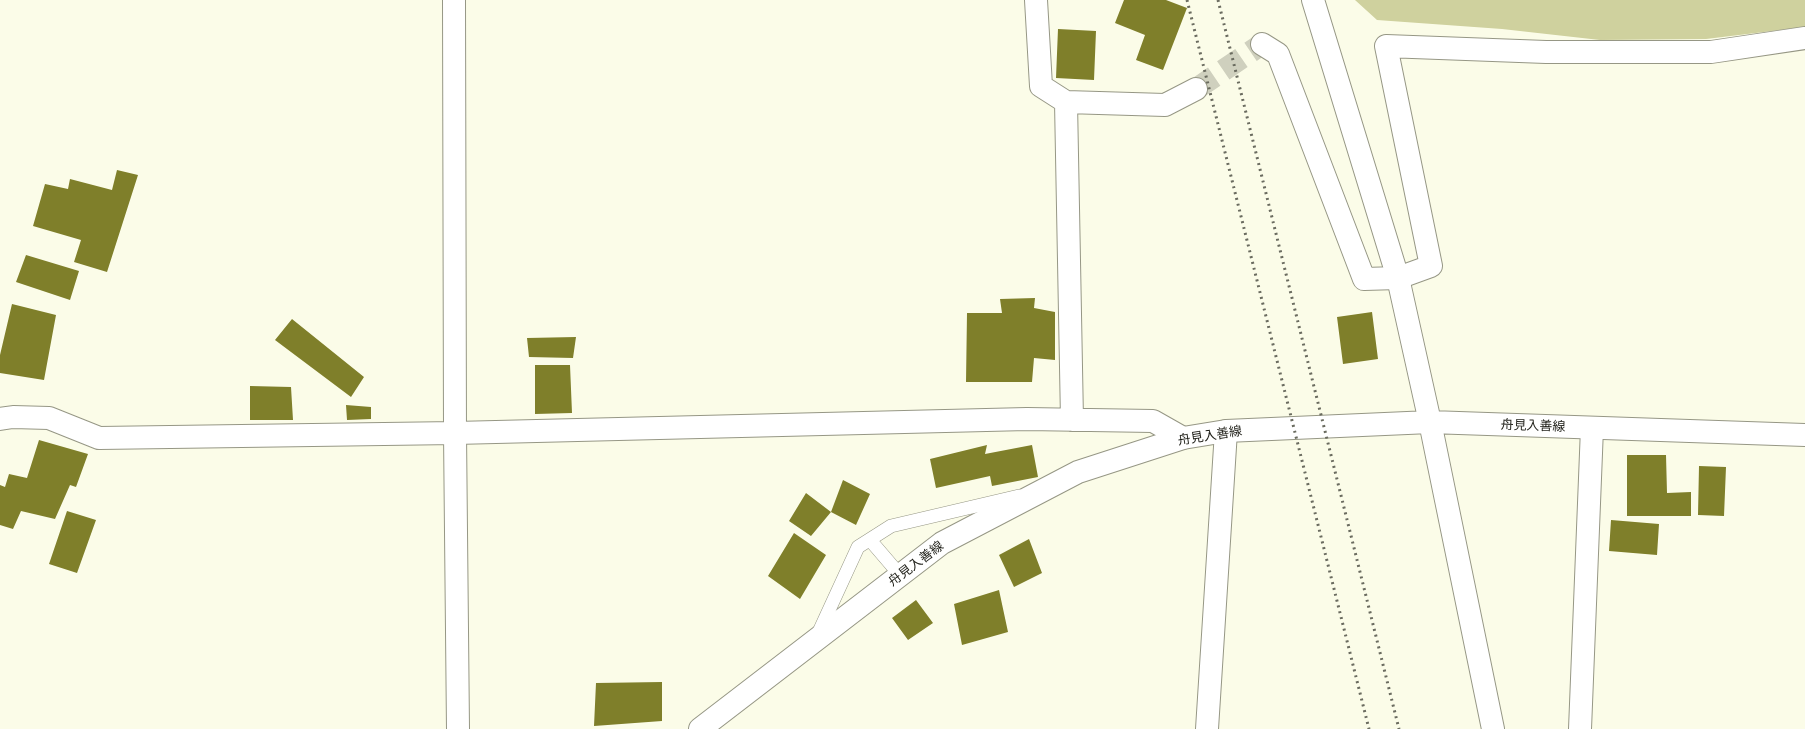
<!DOCTYPE html>
<meta charset="utf-8">
<style>
body{margin:0}
canvas{display:block;background:#fbfce8}
</style>
<canvas width="1805" height="729"></canvas>
<script>
const context = document.querySelector('canvas').getContext('2d');
context.lineJoin = 'round';
function fillPath(path, color) { context.fillStyle = color; context.fill(path, 'evenodd'); }
function stroke(path, color, width, dash) { context.strokeStyle = color; context.lineWidth = width; context.lineCap = dash ? 'butt' : 'round'; context.setLineDash(dash || []); context.stroke(path); }
function label(font, color, halo, rows, align = 'center') {
  context.font = font + ' Montserrat,"Noto Sans JP",sans-serif'; context.lineWidth = 3; context.setLineDash([]); context.textBaseline = 'middle'; context.strokeStyle = halo; context.fillStyle = color; for (const [text, x, y, turn = 0] of rows) {
    context.save(); context.translate(x, y); context.rotate((+turn || 0) * Math.PI / 180); context.textAlign = isNaN(turn) ? turn : align; if (halo) context.strokeText(text, 0, 0); context.fillText(text, 0, 0); context.restore();
  }
}
const green = new Path2D(`
 M1355 0H1805V27L1706 39 1600 40 1502 29 1377 20Z`);
const building = new Path2D(`
 M1124 0H1166L1187 8 1163 70 1136 60 1145 35 1115 23Z
 M1058 29 1096 31 1094 80 1056 78Z
 M117 170 138 175 107 272 74 262 81 240 33 226 45 184 68 189 70 179 112 190Z
 M26 255 79 271 70 300 16 282Z
 M1035 298 1034 308 1055 312V360L1034 358 1032 382H966L967 313H1002L1000 299Z
 M12 304 56 315 44 380 0 373V355Z
 M1372 312 1378 359 1343 364 1337 317Z
 M292 319 364 377 351 397 275 340Z
 M576 337 573 358 529 357 527 338Z
 M535 365H570L572 413 535 414Z
 M250 386 291 387 293 420H250Z
 M346 405 371 407V419L347 420Z
 M39 440 88 454 76 487 70 485 55 519 21 511 13 529 0 525V485L5 487 9 474 27 478Z
 M987 445 985 454 1032 445 1038 477 992 486 990 476 936 488 930 459Z
 M1627 455H1666L1667 493 1691 492V516H1627Z
 M1699 466 1726 467 1724 516 1698 515Z
 M843 480 870 494 856 525 831 512Z
 M806 493 831 512 811 536 789 521Z
 M67 511 96 520 77 573 49 564Z
 M1611 520 1659 524 1657 555 1609 551Z
 M794 533 826 555 800 599 768 576Z
 M1029 539 1042 573 1014 587 999 555Z
 M999 590 1008 632 962 645 954 604Z
 M916 600 933 623 908 640 892 618Z
 M662 682V721L594 726 596 683Z`);
const streetTunnel = new Path2D(`
 M1196 89 1262 44`);
const lane = new Path2D(`
 M870 540 900 575
 M818 634 858 547 891 526 1019 496`);
const street = new Path2D(`
 M454 0 455 433 458 729
 M1036 0 1041 86 1066 102 1165 105 1196 89
 M1262 44 1278 54 1364 279 1398 278 1431 266 1386 46 1546 52H1711L1805 38
 M1066 102 1072 420
 M0 419 13 417 49 418 99 438 455 433 1027 419 1153 421 1183 438
 M1207 729 1226 431
 M1580 729 1592 428`);
const secondary = new Path2D(`
 M1313 0 1398 278 1430 422 1493 729
 M700 729 942 543 1078 472 1183 438 1226 431 1430 422 1805 435`);
const rail = new Path2D(`
 M1187 0 1369 729
 M1218 0 1399 729`);
const streetNames = [
 ["舟見入善線",1533,426,2],
 ["舟見入善線",1210,436,-9],
 ["舟見入善線",916,564,-37]
];
fillPath(green, '#cfd19e');
fillPath(building, '#7f7f2a');
stroke(streetTunnel, '#cfd0be', 22, [22, 11]);
stroke(lane, '#969785', 14);
stroke(street, '#969785', 24);
stroke(secondary, '#969785', 24);
stroke(lane, '#fff', 13);
stroke(street, '#fff', 22);
stroke(secondary, '#fff', 22);
stroke(rail, '#6a6b5f', 3, [2, 4]);
label('13px', '#1f1f18', '#fff', streetNames);
</script>
